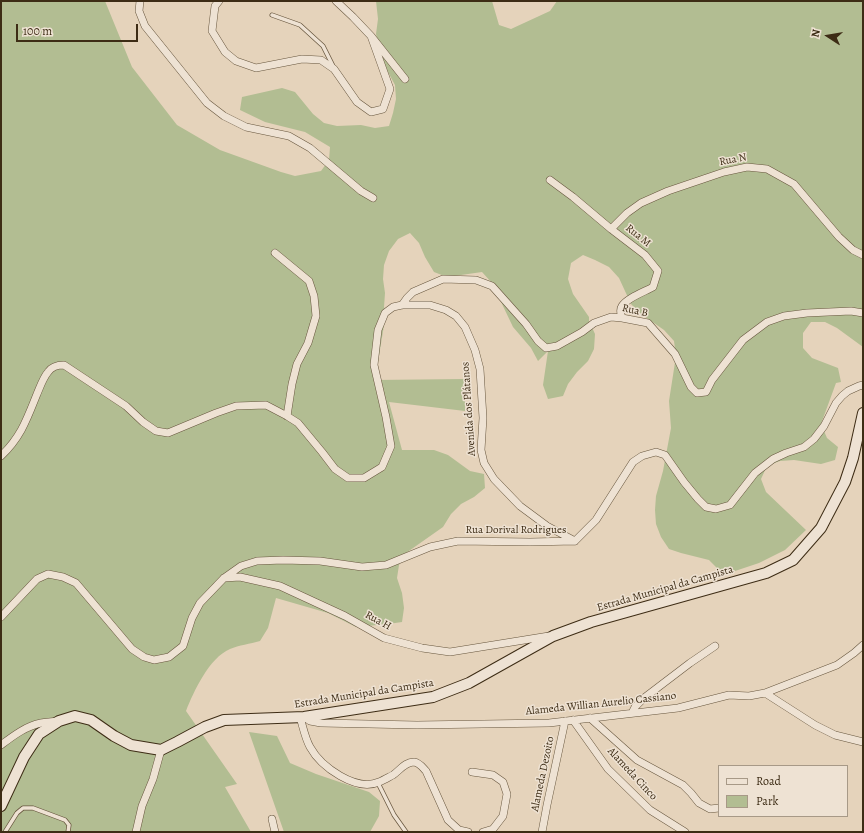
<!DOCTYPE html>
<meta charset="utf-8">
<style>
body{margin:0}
#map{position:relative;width:864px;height:833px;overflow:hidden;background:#e5d3bb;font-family:Alegreya,serif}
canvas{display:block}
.frame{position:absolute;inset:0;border:2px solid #3d2c15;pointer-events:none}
.legend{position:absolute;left:718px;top:765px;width:130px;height:52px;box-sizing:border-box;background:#eee2d3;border:1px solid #a79987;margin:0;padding:5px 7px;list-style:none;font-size:12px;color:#3d2c15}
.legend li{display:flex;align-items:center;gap:8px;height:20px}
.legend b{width:20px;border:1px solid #a79987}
.north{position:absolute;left:808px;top:16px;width:40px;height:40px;-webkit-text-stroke:3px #eee2d3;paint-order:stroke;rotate:282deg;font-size:11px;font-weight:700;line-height:16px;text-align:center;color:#3d2c15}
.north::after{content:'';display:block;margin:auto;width:14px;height:18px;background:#3d2c15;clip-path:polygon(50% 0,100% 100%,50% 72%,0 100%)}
.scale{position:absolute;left:16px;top:24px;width:122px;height:18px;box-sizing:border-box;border:2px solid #3d2c15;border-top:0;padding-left:5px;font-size:12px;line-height:14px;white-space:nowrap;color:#3d2c15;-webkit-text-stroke:3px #eee2d3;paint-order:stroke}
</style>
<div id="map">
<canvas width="864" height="833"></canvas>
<div class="frame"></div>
<ul class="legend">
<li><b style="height:5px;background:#eee2d3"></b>Road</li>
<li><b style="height:11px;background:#b2bd92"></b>Park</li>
</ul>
<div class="north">N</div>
<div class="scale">100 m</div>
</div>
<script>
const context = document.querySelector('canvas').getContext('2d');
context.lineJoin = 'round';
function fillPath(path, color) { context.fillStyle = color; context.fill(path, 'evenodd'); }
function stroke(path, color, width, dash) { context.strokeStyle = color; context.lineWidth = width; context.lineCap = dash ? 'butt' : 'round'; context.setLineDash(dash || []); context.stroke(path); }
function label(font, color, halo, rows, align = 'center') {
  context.font = font + ' Alegreya,serif'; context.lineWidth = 3; context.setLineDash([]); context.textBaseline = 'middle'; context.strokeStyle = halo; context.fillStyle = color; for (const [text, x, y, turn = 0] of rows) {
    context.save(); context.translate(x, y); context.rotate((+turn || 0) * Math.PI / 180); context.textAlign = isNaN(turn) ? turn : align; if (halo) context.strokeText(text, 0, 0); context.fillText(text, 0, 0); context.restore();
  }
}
const green = new Path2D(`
 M1 1H105L132 67 177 125 220 150 281 172 295 176 321 171 329 160 330 147 305 132 265 122 240 110 242 97 282 88 295 92 313 114 324 123 337 126 361 125 375 128 389 126 393 113 396 99 395 85 382 61 379 47 376 34 378 19 376 1H492L499 25 511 29 550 11 557 1H863V347L837 328 825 322H811L803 333V348L812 358 838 368 841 382 836 383 821 424 827 438 838 447 835 460 821 464 794 460 780 461 767 466 761 479 766 492 806 530 785 550 759 563 732 572 718 569 709 560 681 553 669 549 661 537 656 524 655 510 656 496 663 471 671 428 669 401 676 356 674 341 664 330 641 314 631 304 619 278 609 267 595 260 583 255 571 263 568 279 573 294 589 317V321L595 334 594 349 588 361 577 372 568 384 563 396 548 399 543 385 548 351 538 361 531 348 513 327 492 283 482 272 447 277 434 272 425 257 419 243 410 233 398 239 389 251 384 265 383 279 385 293 384 307 386 313 375 380 465 379V411L389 402 402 450H434L448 455 470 471 484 474 485 488 474 497 461 504 451 514 443 527 406 553 399 565 397 578 402 593 404 608 402 622 388 624 356 627 328 613 276 598 268 628 260 641C250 644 239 645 230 649 209 658 194 691 186 711L237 784 225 787 251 832H1Z
 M249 732 277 736 290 763 316 774 369 792 380 801 379 816 370 832H284Z`);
const lane = new Path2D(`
 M272 15 300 25 323 46 333 66
 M378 783 394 815 406 832
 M5 832 17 813 23 808H33L65 820 69 825 68 832`);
const street = new Path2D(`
 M140 1 139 11 145 26 207 103 224 116 246 127 289 136 310 148 361 191 373 198
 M219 1 215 6 212 31 225 52 236 61 256 68 302 59 321 60 334 69 357 102 371 112 383 109 390 89 371 36
 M336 1 353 17 371 36 405 79
 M550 180 573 197 611 229 645 255 658 271 653 287C644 292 627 298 622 306 619 310 621 314 622 318
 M611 229 627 213 641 203 668 191 724 172 747 167 767 169 794 184 839 237 853 250 863 255
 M275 253 309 281 314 296 316 316 308 343 297 364 292 384 287 416
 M402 305 407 298 413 292 443 279 476 280 492 286 526 324 538 341 546 348 557 346 582 332 594 323 611 317 622 318 648 323 675 354 691 387 697 393 706 392 712 380 743 340 767 322 784 316 807 313 851 311 863 313
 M1 456C21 437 27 419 37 394 40 387 43 378 48 372 52 366 58 365 64 365L126 406 143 422 156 431 168 433 216 413 236 406 266 405 287 416 298 423 322 452 335 469 348 478H364L382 467 391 446 386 417 374 365 378 330 385 313 393 307 402 305H430L446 310 456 316 465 327 475 350 480 369 483 418 481 450 484 463 494 479 520 506 547 526 575 541
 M224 578 240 577 280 586 345 616 384 638 422 648 450 652 549 636
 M1 617 37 579 48 574 63 577 76 583 132 649 144 657 154 660 169 657 183 646 192 618 200 603 224 578 241 566 257 561 283 560 320 561 362 567 386 565 430 547 458 541 530 542 575 541 596 520 633 462 642 456 656 452 665 455 684 482 698 499 706 507 716 509 730 505 755 473 773 459 786 453 804 447 814 439 824 426 836 403 842 396 848 391 859 386 863 385
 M765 693 837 665 854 653 863 645
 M632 713 635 707 644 698 690 663 715 646
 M300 717C303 727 305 738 310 747 321 767 356 792 379 782 384 780 389 777 393 775 400 770 405 762 414 762 420 763 422 767 426 771L448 820 459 830 468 832
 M304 717 310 721 321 723 417 725 549 723 678 708 729 695 749 696 765 693 815 725 835 735 863 742
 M590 718 637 760 683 785 691 793 699 803 710 809 719 808
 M573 720 608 769 650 810 685 832
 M1 745C13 736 26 726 41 723 46 722 51 722 57 721
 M472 772 493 775 503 782 507 794 503 816 493 829 483 832
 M272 819 275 832
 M136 832 142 806 153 779 161 750
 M542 832 547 805 565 721`);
const secondary = new Path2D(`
 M1 806 24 757 39 734 59 721 75 716 91 720 114 736 131 745 161 750 177 742 205 727 224 720 304 717 433 697 469 683 553 636 591 622 766 573 793 560 821 528 845 482 853 458 863 413`);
const streetNames = [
 ["Rua N",733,160,-11],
 ["Rua M",638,236,39],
 ["Rua B",635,311,13],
 ["Avenida dos Plátanos",469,409,-94],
 ["Rua Dorival Rodrigues",516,530],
 ["Estrada Municipal da Campista",665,589,-16],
 ["Rua H",378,621,28],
 ["Estrada Municipal da Campista",364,694,-9],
 ["Alameda Willian Aurelio Cassiano",601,704,-6],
 ["Alameda Dezoito",543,774,-78],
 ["Alameda Cinco",632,774,47]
];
fillPath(green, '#b2bd92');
stroke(lane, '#67563e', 5);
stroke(street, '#67563e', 8);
stroke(secondary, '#3d2c15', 12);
stroke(lane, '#eee2d3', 3.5);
stroke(street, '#eee2d3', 7);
stroke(secondary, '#eee2d3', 10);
label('11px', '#3d2c15', '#eee2d3', streetNames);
</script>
